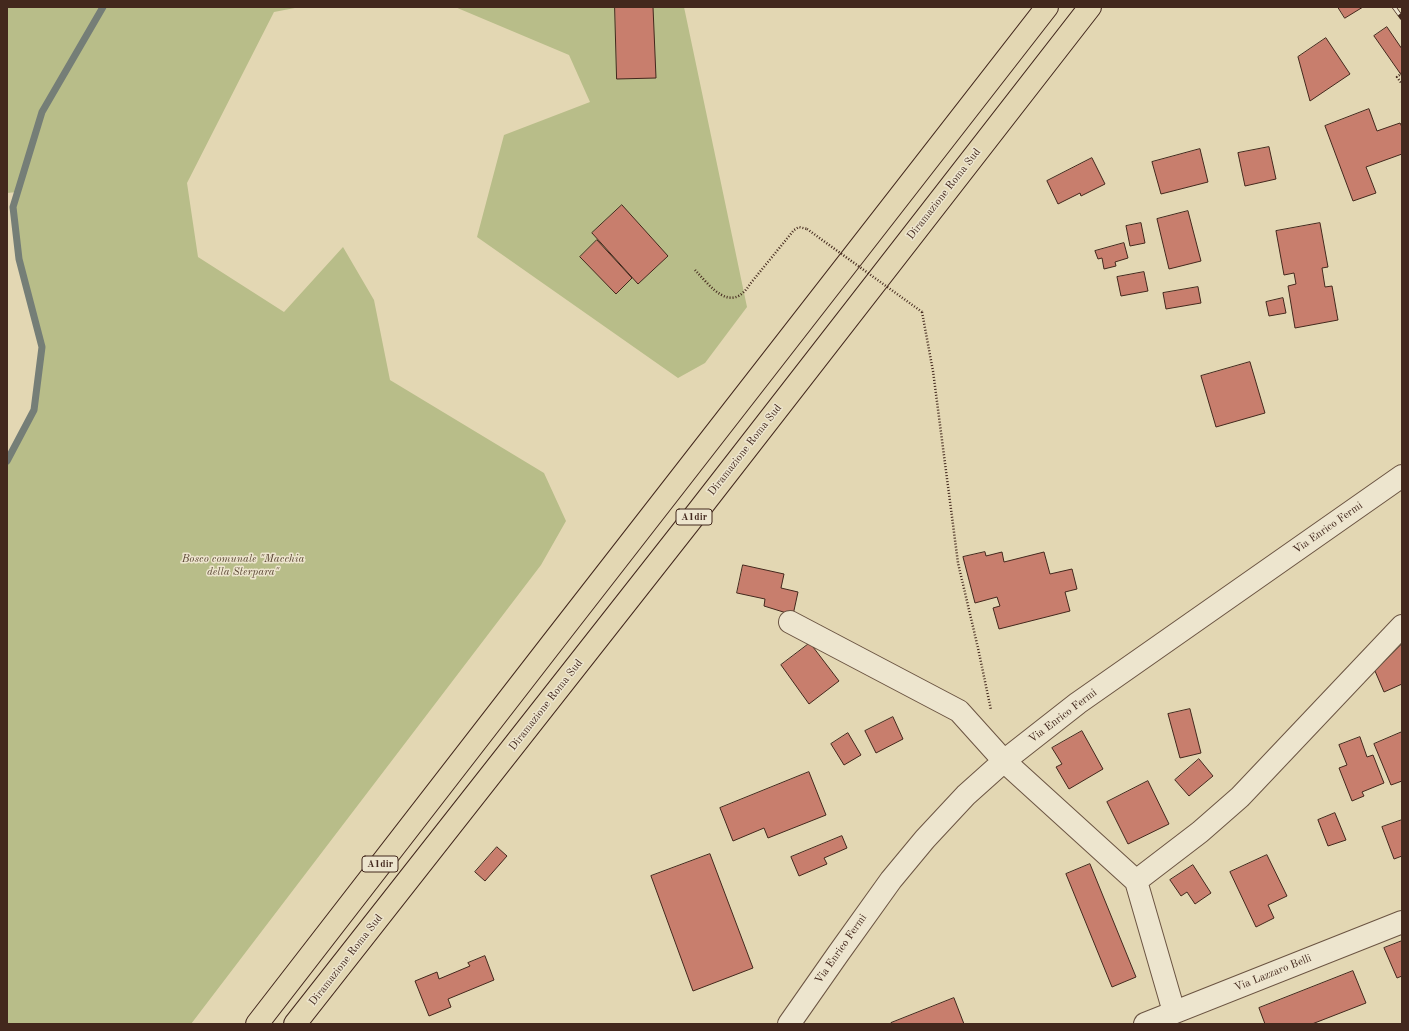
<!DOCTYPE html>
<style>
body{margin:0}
#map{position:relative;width:1409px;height:1031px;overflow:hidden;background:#e3d7b3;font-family:"Old Standard TT",serif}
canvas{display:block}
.frame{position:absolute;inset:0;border:8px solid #43281d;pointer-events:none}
</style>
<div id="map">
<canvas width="1409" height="1031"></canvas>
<div class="frame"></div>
</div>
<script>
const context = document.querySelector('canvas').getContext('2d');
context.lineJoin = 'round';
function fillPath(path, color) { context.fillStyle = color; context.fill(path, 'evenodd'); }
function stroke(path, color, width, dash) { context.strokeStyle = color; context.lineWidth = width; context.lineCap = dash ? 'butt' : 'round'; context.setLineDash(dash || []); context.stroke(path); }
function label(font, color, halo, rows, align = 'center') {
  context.font = font + ' "Old Standard TT",serif'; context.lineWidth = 3; context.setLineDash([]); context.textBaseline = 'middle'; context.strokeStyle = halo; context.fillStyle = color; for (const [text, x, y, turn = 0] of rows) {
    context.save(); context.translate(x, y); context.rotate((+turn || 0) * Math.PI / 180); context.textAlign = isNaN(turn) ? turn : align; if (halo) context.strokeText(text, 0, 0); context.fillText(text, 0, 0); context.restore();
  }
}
const green = new Path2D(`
 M7 7H300L274 12 187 183 198 257 284 312 343 247 374 300 390 380 544 473 566 521 541 565 191 1024H7V461L34 410 42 347 19 259 13 207 17 192 7 193Z
 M455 7H684L747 307 705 363 678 378 477 237 504 135 590 102 569 55Z`);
const stream = new Path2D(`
 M7 461 34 410 42 347 19 259 13 207 42 112 103 7`);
const building = new Path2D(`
 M615 7H653L656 78 617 79Z
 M1338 7H1363L1345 18Z
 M1387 27 1402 49V76L1374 36Z
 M1326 38 1350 74 1310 101 1298 57Z
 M1369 109 1377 131 1400 123 1402 127V154L1366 167 1376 193 1353 201 1325 126Z
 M1269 147 1276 179 1245 186 1238 153Z
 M1200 149 1208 182 1161 194 1152 162Z
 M1092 158 1105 184 1081 196 1080 193 1058 204 1047 181Z
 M622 205 668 256 638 284 592 233Z
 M1188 211 1201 261 1169 269 1157 219Z
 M1141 223 1145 243 1130 246 1126 226Z
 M1320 223 1328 267 1322 268 1325 287 1332 286 1338 320 1295 328 1288 286 1296 284 1294 273 1284 275 1276 231Z
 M597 240 632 278 616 294 580 257Z
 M1124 243 1128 258 1115 262 1116 266 1104 269 1102 258 1098 259 1095 251Z
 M1144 272 1148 291 1121 296 1117 277Z
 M1198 287 1201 303 1166 309 1163 293Z
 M1283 298 1286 313 1269 316 1266 302Z
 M1250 362 1265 413 1216 427 1201 376Z
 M985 552 986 556 1002 552 1004 562 1044 552 1050 574 1072 569 1077 589 1065 592 1070 611 999 629 993 608 1000 606 997 597 975 603 963 557Z
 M743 565 784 574 781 588 798 592 793 615 764 606 765 599 737 593Z
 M810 643 839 681 809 704 781 665Z
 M1402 644V684L1384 692 1375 671Z
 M1190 709 1201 753 1180 758 1168 714Z
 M893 717 903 739 876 753 865 731Z
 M1082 731 1103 769 1069 789 1056 767 1062 764 1052 748Z
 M1402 732V781L1391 785 1374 744Z
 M848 733 861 755 844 765 831 744Z
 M1360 737 1367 757 1373 755 1384 783 1362 792 1364 796 1352 801 1339 768 1347 765 1339 745Z
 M1199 759 1213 776 1189 796 1175 780Z
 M809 772 826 815 768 838 764 828 733 841 720 808Z
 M1148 781 1169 824 1128 844 1107 802Z
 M1335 813 1346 840 1328 846 1318 820Z
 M1402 820V856L1394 859 1382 827Z
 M842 836 847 848 824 858 827 864 799 876 791 857Z
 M497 847 507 856 485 881 475 872Z
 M710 854 753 968 693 991 651 876Z
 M1267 855 1287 896 1268 905 1274 918 1256 927 1230 872Z
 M1090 864 1136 977 1112 987 1066 874Z
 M1193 865 1211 893 1195 904 1187 892 1181 896 1170 880Z
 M1402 941V976L1397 978 1384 948Z
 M485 956 494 980 448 999 451 1007 429 1016 415 981 437 972 439 979 470 966 468 963Z
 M1353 971 1366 1003 1312 1024H1265L1259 1008Z
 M954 998 964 1024H891V1023Z`);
const path = new Path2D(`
 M1402 73 1397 77 1402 84
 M695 270C710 286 731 315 750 284L794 230 799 227 807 229
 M922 312 933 371 958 563 978 648 991 710`);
const minor = new Path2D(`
 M790 622 959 711 1004 761 1136 881 1174 1012
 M1136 881 1200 832 1240 797 1402 626
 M789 1024 838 954 891 880 925 839 966 795 1004 761 1078 703 1402 476
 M1145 1024 1402 922`);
const highway = new Path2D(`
 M257 1024C519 684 784 346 1047 7
 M295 1024 699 510 1090 7`);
const rail = new Path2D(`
 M1394 7 1402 18`);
const pathBridge = new Path2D(`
 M807 229 922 312`);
const shields = [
 [694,517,36],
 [380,864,36]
];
const shieldNames = [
 ["A1dir",694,517],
 ["A1dir",380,864]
];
const streetNames = [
 ["Diramazione Roma Sud",944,194,-52],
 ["Diramazione Roma Sud",745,450,-52],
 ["Via Enrico Fermi",1328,528,-35],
 ["Diramazione Roma Sud",546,705,-52],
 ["Via Enrico Fermi",1063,716,-37],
 ["Via Enrico Fermi",841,949,-55],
 ["Diramazione Roma Sud",346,960,-52],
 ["Via Lazzaro Belli",1273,973,-22]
];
const parkNames = [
 ["Bosco comunale \"Macchia",243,559],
 ["della Sterpara\"",243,572]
];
fillPath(green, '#b8bd89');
stroke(stream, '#757e77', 7);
fillPath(building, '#c87e6d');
stroke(building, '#43281d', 1);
stroke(minor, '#6b5442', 24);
stroke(highway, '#43281d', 24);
stroke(path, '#43281d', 2.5, [1, 2]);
stroke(minor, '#ede5ce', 22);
stroke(highway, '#e3d7b3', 22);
stroke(rail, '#43281d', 4.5);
stroke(rail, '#ede5ce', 3, [9]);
stroke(pathBridge, '#43281d', 2.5, [1, 2]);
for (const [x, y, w] of shields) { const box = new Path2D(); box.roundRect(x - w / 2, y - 8, w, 16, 3); context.fillStyle = '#ede5ce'; context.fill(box); stroke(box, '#43281d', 1); }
label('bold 10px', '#43281d', null, shieldNames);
label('11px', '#43281d', '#ede5ce', streetNames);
label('italic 11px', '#5a4633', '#ede5ce', parkNames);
</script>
